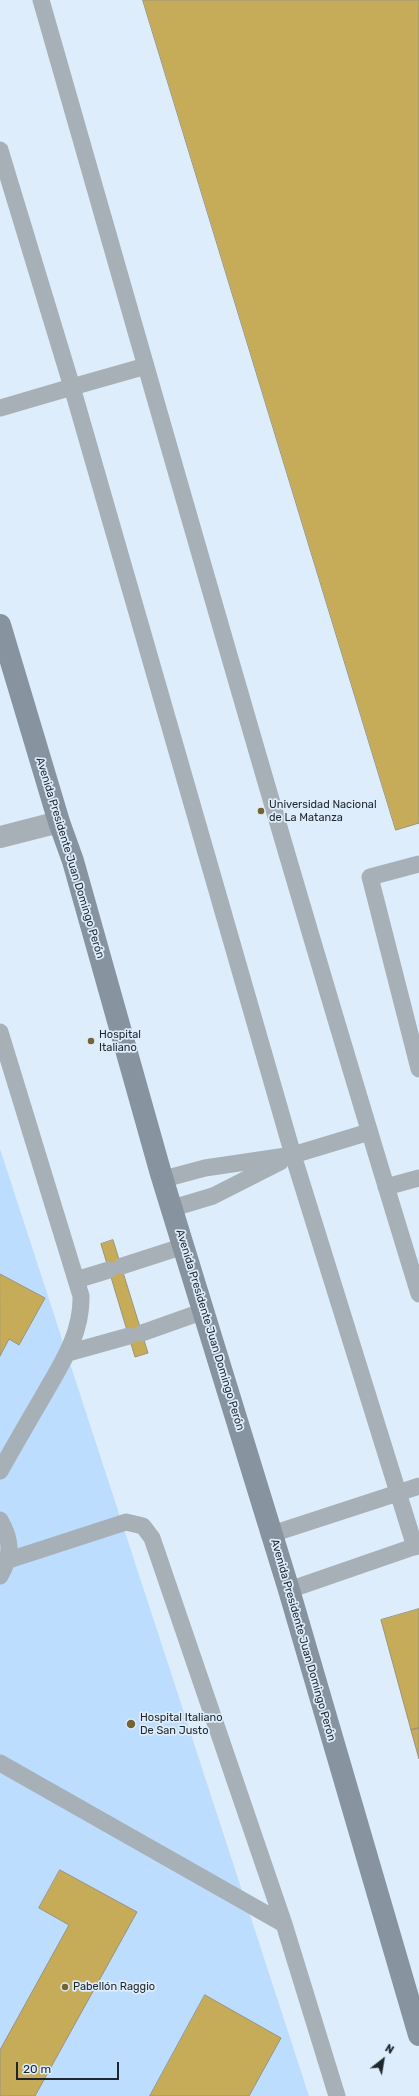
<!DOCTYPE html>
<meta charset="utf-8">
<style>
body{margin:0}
#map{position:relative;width:419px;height:2096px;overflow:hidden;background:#deedfb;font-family:Rubik,sans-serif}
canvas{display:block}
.north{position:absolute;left:363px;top:2040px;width:40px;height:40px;-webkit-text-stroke:3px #deedfb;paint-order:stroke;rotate:31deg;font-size:11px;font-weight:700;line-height:16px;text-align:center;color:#1f262d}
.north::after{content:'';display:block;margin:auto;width:14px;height:18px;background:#1f262d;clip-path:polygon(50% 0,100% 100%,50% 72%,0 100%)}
.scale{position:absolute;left:16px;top:2062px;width:103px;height:18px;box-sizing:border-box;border:2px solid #1f262d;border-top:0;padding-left:5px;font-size:12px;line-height:14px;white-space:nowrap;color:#1f262d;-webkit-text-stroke:3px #deedfb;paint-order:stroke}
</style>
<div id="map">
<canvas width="419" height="2096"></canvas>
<div class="north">N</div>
<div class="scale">20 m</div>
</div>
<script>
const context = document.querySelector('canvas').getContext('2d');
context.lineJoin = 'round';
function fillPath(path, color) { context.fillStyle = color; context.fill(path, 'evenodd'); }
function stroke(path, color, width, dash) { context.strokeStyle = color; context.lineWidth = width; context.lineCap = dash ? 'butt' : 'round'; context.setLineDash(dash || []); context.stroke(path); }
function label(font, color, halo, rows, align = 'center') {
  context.font = font + ' Rubik,sans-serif'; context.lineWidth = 3.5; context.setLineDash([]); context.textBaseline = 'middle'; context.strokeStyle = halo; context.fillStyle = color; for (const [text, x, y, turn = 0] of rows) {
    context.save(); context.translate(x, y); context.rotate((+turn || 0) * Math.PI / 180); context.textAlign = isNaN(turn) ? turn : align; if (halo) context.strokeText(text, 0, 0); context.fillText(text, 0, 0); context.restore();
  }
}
const green = new Path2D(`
 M0 1149 309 2096H0Z`);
const building = new Path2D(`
 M143 0H419V823L396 830Z
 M113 1240 148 1353 135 1357 101 1244Z
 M0 1274 45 1298 19 1345 9 1339 0 1356Z
 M419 1609V1728L411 1730 381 1620Z
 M419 1728V1759L411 1730Z
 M60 1870 137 1912 35 2096H0V2050L69 1925 39 1908Z
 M205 1995 281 2038 249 2096H150Z`);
const service = new Path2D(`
 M41 0C165 432 287 865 419 1294
 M0 150 72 387 146 366
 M0 408 72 387 293 1155 415 1547
 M419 864 370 877 419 1069
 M0 1032 81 1296C82 1335 60 1366 42 1398 28 1422 14 1446 0 1471
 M164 1179 205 1168 293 1155 369 1132
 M386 1187 419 1178
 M173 1208 213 1196 280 1162
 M122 1266 184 1246
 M76 1280 109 1270
 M142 1333 204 1311
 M68 1353 129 1336
 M0 1520C12 1541 12 1555 0 1576
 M272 1534 419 1486
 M289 1590 419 1545
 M0 1763 284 1924 152 1538 143 1526 126 1522 9 1560
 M284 1924 337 2096`);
const tertiary = new Path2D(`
 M0 837 59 822`);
const secondary = new Path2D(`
 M0 625 59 822 73 861 161 1174 289 1590 419 2035`);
const markers = [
 [261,811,4,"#746432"],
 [91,1041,4,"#746432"],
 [131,1724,5,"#746432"],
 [65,1987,4,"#746432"]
];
const poiNames = [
 ["Universidad Nacional",269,805],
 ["de La Matanza",269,818],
 ["Hospital",99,1035],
 ["Italiano",99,1048],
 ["Hospital Italiano",140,1718],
 ["De San Justo",140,1731],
 ["Pabellón Raggio",73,1987]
];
const streetNames = [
 ["Avenida Presidente Juan Domingo Perón",70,858,73],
 ["Avenida Presidente Juan Domingo Perón",210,1330,73],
 ["Avenida Presidente Juan Domingo Perón",303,1640,74]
];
fillPath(green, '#bcddfd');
fillPath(building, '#c6ac58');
stroke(building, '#9a937e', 1);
stroke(service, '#a8b0b7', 17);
stroke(tertiary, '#a8b0b7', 22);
stroke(secondary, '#87939e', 22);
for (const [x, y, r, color] of markers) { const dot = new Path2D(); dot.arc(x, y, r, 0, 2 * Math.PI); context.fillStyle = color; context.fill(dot); stroke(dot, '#deedfb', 1.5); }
label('11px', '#1f262d', '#deedfb', poiNames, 'left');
label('11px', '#1f262d', '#deedfb', streetNames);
</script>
